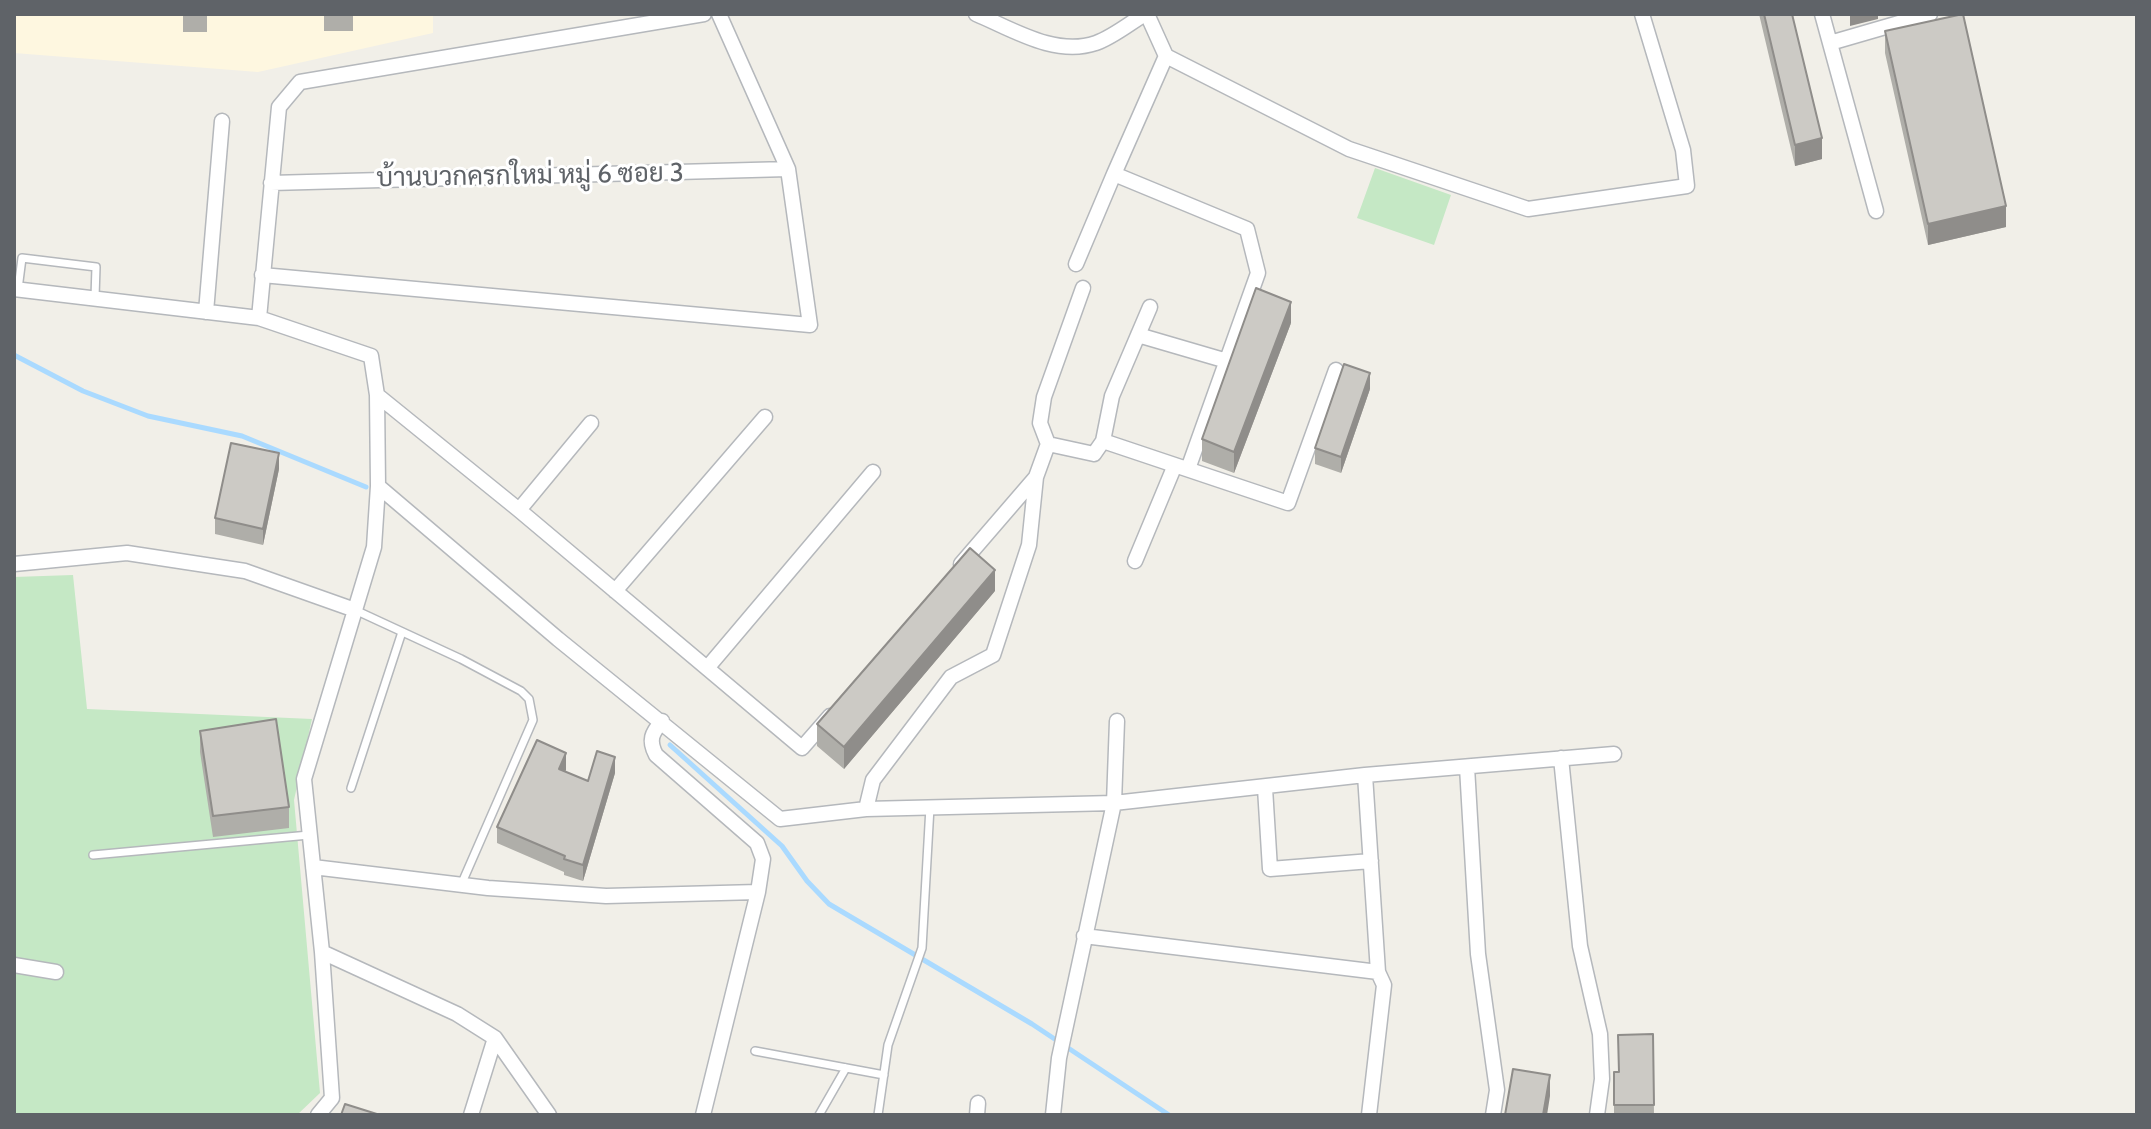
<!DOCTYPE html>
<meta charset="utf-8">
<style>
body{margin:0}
#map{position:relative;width:2151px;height:1129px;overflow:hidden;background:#f1efe8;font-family:Cabin,sans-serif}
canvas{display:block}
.frame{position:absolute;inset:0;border:16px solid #5f6368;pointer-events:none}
</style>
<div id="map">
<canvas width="2151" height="1129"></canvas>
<div class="frame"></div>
</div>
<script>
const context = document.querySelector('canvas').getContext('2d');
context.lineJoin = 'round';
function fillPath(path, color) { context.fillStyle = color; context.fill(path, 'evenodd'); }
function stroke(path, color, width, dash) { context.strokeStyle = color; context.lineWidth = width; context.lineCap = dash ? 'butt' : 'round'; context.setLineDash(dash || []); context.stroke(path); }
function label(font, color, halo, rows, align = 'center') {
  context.font = font + ' Cabin,Sarabun,sans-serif'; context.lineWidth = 6; context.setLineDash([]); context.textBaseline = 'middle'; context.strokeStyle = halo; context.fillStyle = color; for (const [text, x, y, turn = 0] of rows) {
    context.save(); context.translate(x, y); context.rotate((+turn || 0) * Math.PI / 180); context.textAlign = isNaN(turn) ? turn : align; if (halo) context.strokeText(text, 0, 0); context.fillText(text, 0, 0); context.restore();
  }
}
const commercial = new Path2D(`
 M14 14H433V33L258 72 14 53Z`);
const green = new Path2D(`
 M1375 168 1451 195 1434 245 1357 218Z
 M73 575 87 709 312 719 294 800 320 1093 297 1115H14V577Z`);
const stream = new Path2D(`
 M14 355 83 391 148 416 242 436 366 487
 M670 745 782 846 807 881 829 904 1032 1024 1169 1115`);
const lane = new Path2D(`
 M18 289 22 258 96 267 95 297
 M355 610 461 659 521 691 529 699 533 720 461 885
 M351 788 402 632
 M93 855 309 835
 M755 1051 884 1075
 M819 1115 846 1068
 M878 1115 888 1045 922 948 930 807`);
const street = new Path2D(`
 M976 14C1012 29 1055 57 1096 43 1113 37 1130 23 1145 14
 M1147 14 1166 56 1114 174 1247 229 1258 273 1188 469
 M1822 14 1876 211
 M1830 43 1930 14
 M1166 56 1349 149 1528 209 1687 186 1683 150 1642 14
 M271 183 788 169
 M1076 264 1114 174
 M262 275 810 325 788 169 719 14
 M1083 288 1044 397 1040 423 1048 444 1094 454 1103 441 1288 503 1336 370
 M14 289 259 318 371 356 377 395 378 486 374 547 304 779 322 952 332 1098 318 1115
 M206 312 222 121
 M259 318 279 107 300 82 704 14
 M1138 335 1227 361
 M377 395 519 510 802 748 830 716
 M1103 441 1112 396 1150 307
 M378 486 558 639 780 819 866 809 1114 803 1365 775 1614 754
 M519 510 591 423
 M1135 561 1175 465
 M14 564 127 553 245 571 355 610
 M961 564 1036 477 1048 444
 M615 591 765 417
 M708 667 873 472
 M662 721C652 733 648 740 656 755L757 843 763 859 758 892 703 1115
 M1561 758 1580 946 1600 1034 1602 1079 1597 1115
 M1467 767 1478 954 1497 1090 1493 1115
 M1365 775 1378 972 1384 985 1369 1115
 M1265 788 1270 869 1371 861
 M866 809 873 780 951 677 993 655 1029 545 1036 477
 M313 867 488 888 606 896 758 892
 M1084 936 1378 972
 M322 952 457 1014 495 1038 549 1115
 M14 965 56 972
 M471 1115 495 1038
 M977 1115 978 1103
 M1053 1115 1059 1058 1114 803 1117 721`);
const wall = new Path2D(`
 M183 14H249L207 15V32H183Z
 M324 14H353V31H324Z
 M1759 14H1792L1822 159 1795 166Z
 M1885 31 2006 227 1928 245 1885 53Z
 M1291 323 1234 473 1202 461V439Z
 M1370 389 1341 473 1315 464V448Z
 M279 469 263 545 215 534V518Z
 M995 591 844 769 817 746V724Z
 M200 731 289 807V828L213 837 200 752Z
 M566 770 565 771 588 781 615 773 583 881 564 875V872L497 843V827Z
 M1653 1034 1654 1115H1614V1072H1619Z`);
const shadedWall = new Path2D(`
 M1855 14H1878V19L1850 26V16Z
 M1822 138V159L1795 166V145Z
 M2006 206V227L1928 245V224Z
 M1291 302V323L1234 473V452Z
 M1370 373V389L1341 473V457Z
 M279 453V469L263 545V529Z
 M995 570V591L844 769V747Z
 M566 753V770L559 785V769Z
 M615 757V773L583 881V865Z
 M1550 1075V1096L1547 1115H1543Z`);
const building = new Path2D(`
 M1764 14H1792L1822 138 1795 145Z
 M1963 14 2006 206 1928 224 1885 31Z
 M1256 288 1291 302 1234 452 1202 439Z
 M1344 364 1370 373 1341 457 1315 448Z
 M231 443 279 453 263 529 215 518Z
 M970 548 995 570 844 747 817 724Z
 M276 719 289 807 213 816 200 731Z
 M537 740 566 753 559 769 588 781 597 751 615 757 583 865 564 859 565 856 497 827Z
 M1653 1034 1654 1105H1614V1072H1619L1618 1035Z
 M1513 1069 1550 1075 1543 1115H1505Z
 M345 1104 380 1115H341Z`);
const streetNames = [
 ["บ้านบวกครกใหม่ หมู่ 6 ซอย 3",530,176,-1]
];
fillPath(commercial, '#fef7e0');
fillPath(green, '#c5e8c5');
stroke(stream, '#aadaff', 5);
stroke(lane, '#b5b8bc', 10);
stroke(street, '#b5b8bc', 17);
stroke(lane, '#fff', 7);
stroke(street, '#fff', 14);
fillPath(wall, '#afaea9');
fillPath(shadedWall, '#8f8d8a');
fillPath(building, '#cccac5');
stroke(building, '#8f8d8a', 2);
label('26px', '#5f6368', '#fff', streetNames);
</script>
